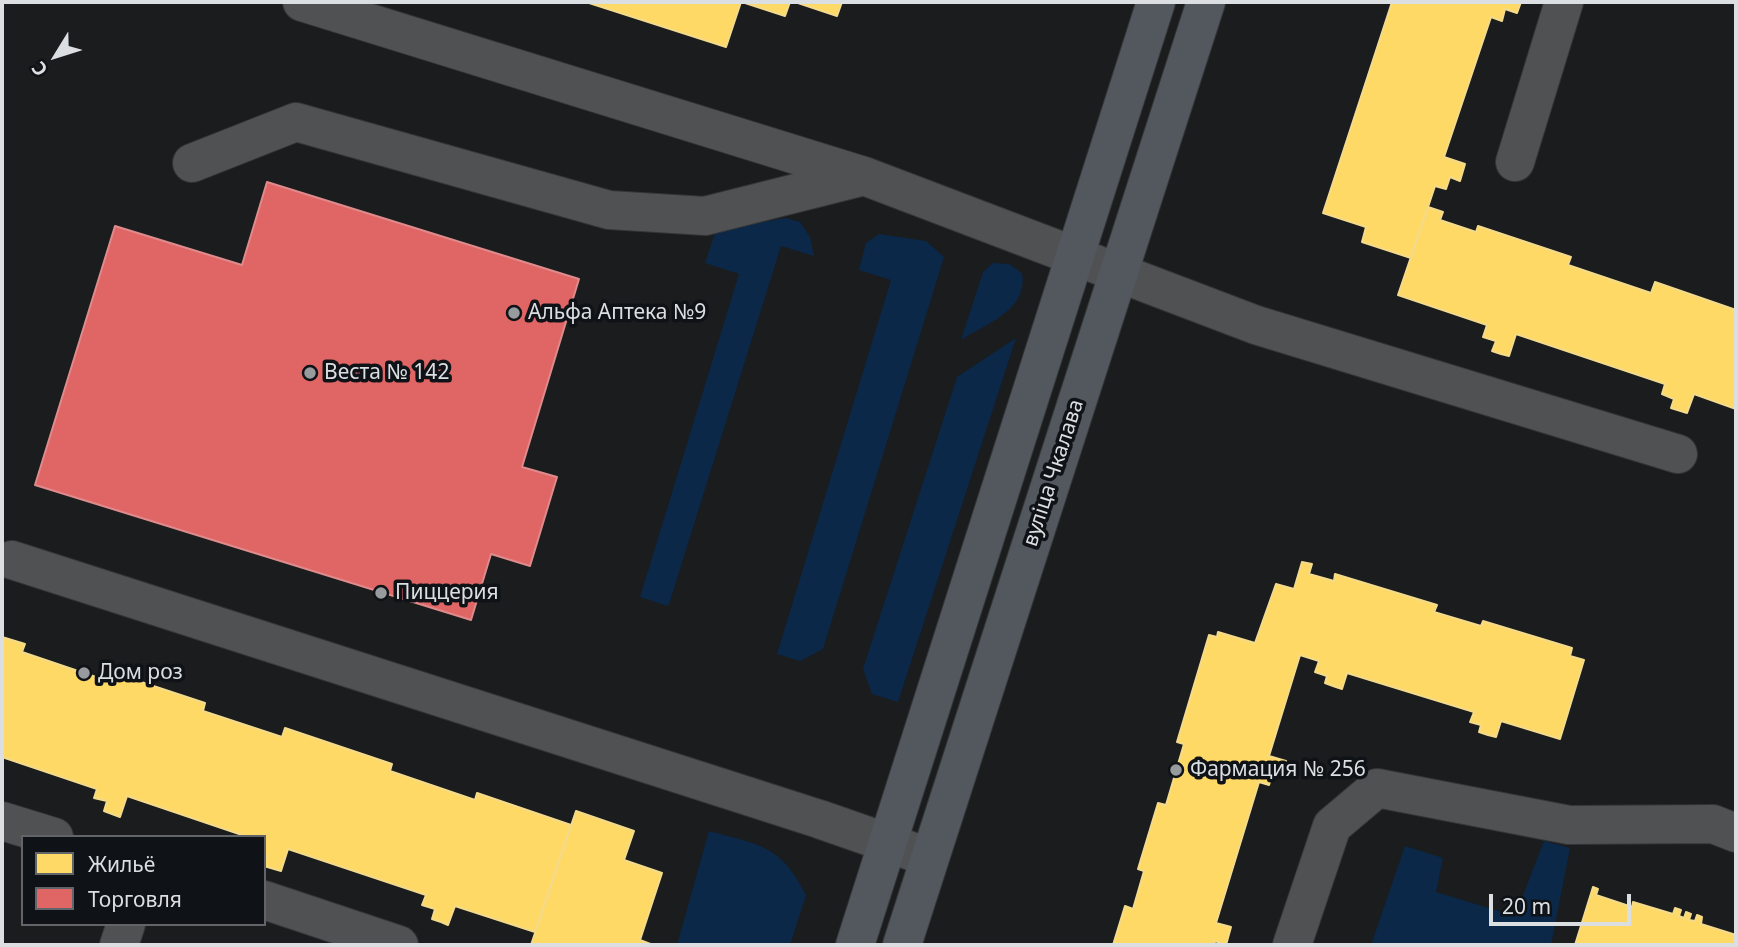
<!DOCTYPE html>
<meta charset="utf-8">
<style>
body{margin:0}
#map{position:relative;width:1738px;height:947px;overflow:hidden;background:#1a1c1e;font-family:"Noto Sans",sans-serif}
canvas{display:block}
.frame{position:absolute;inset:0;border:4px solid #dcdfe2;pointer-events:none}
.legend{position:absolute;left:21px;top:835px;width:245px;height:91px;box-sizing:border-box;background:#0f1217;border:2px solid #616468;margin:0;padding:9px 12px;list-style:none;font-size:21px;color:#dcdfe2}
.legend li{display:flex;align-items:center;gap:14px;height:35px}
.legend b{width:35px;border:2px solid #616468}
.north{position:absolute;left:21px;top:21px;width:70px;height:70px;-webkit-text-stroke:5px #0f1217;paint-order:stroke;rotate:232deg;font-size:19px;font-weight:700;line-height:28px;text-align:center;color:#dcdfe2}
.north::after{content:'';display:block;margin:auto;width:24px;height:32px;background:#dcdfe2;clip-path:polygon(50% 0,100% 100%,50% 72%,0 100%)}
.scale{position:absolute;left:1489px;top:894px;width:142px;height:32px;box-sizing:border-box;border:4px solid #dcdfe2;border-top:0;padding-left:9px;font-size:21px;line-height:24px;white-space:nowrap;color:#dcdfe2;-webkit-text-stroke:5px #0f1217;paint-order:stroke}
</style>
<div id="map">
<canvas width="1738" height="947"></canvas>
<div class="frame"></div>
<ul class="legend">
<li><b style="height:19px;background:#ffd966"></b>Жильё</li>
<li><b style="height:19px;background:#e06666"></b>Торговля</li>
</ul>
<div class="north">С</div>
<div class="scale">20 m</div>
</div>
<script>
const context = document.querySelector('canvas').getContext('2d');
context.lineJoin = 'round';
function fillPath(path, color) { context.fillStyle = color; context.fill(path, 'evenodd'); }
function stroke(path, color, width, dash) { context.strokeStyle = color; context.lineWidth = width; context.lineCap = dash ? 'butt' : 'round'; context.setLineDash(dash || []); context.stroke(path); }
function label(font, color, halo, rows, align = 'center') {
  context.font = font + ' "Noto Sans",sans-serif'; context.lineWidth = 7; context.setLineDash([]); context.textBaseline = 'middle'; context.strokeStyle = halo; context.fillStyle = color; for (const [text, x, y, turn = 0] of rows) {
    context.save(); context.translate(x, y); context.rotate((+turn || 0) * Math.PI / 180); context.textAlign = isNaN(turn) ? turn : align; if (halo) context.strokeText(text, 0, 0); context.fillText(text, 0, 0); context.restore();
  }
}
const green = new Path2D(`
 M786 218 800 222 810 237 814 256 781 246 670 601 668 606 640 597 739 274 705 263 716 230Z
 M879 234 926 241 944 257 823 649 800 661 777 654 891 280 859 270 866 243Z
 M993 263 1009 264 1022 273C1028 310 988 323 961 340L983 272Z
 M1016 338 898 702 872 694 863 669 957 377Z
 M709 831C760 845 781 845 806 895L790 945H677Z
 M1544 841 1570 848 1551 945H1371L1405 846 1443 858 1436 892 1515 916Z`);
const homes = new Path2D(`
 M586 2H741L726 47Z
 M742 2H790L785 16Z
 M795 2H842L837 16Z
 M1392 2H1521L1517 13 1505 9 1502 21 1491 17 1444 157 1465 164 1460 181 1450 177 1446 189 1435 186 1411 258 1362 242 1366 227 1323 213Z
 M1428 207 1443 212 1440 220 1476 232 1478 226 1571 257 1568 265 1651 293 1655 282 1736 310V409L1694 394 1687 413 1671 408 1674 399 1662 394 1665 384 1516 334 1509 356 1501 354 1492 351 1496 341 1483 337 1487 325 1398 295Z
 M1302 562 1312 564 1309 574 1334 581 1335 574 1437 605 1434 612 1481 626 1483 621 1572 648 1570 656 1584 660 1560 739 1501 721 1496 737 1488 735 1479 732 1481 725 1470 722 1474 712 1347 673 1342 689 1333 686 1325 683 1327 676 1315 672 1319 661 1300 655 1269 756 1286 761 1282 775 1273 772 1269 785 1259 782 1216 923 1231 927 1226 945 1215 941 1214 945H1113L1125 906 1133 909 1144 871 1138 869 1158 803 1166 805 1184 744 1177 742 1209 635 1217 637 1218 632 1255 643 1276 584 1294 589Z
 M2 637 25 644 22 652 84 673 108 681 111 672 205 703 203 711 282 737 285 728 392 764 390 771 475 800 477 793 571 825 535 932 455 906 448 925 441 922 432 919 435 909 422 905 426 895 288 849 281 871 264 866 267 855 264 854V837H248L127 796 120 817 104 811 107 801 94 798 97 789 2 757Z
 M576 811 634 831 624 860 662 873 640 940 653 945H531Z
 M1593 887 1598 889 1596 895 1632 907 1633 902 1673 914 1675 908 1681 910 1679 916 1684 918 1686 912 1691 914 1689 920 1695 921 1697 915 1702 917 1701 924 1736 935V945H1575Z`);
const shops = new Path2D(`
 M267 182 579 279 522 467 557 477 530 566 491 554 471 620 35 485 115 226 242 265Z`);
const minor = new Path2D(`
 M302 2 864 176 1256 325 1678 454
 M1515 162 1564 2
 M192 163 296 122 609 210 705 216 864 176
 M12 560 819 819 928 857
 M2 821 54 837
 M264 900 399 945
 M119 945 126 924
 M1292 945 1332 826 1377 788 1569 825 1713 824 1736 833`);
const major = new Path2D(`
 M855 945 1156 2
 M902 945 1206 2`);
const markers = [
 [514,313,7,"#989b9d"],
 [310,373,7,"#989b9d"],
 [381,593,7,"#989b9d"],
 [84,673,7,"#989b9d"],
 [1176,770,7,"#989b9d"]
];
const poiNames = [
 ["Альфа Аптека №9",528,313],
 ["Веста № 142",324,373],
 ["Пиццерия",395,593],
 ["Дом роз",98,673],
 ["Фармация № 256",1190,770]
];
const streetNames = [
 ["вуліца Чкалава",1054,473,-72]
];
fillPath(green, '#0b2848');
fillPath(homes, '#ffd966');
stroke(homes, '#f4db8b', 2);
fillPath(shops, '#e06666');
stroke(shops, '#df8a8b', 2);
stroke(minor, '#343537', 40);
stroke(major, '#343537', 40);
stroke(minor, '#4f5153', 38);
stroke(major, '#52585e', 38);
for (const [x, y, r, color] of markers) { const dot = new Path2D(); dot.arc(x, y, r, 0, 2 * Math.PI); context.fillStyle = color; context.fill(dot); stroke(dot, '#0f1217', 2.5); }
label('21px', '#dcdfe2', '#0f1217', poiNames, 'left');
label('21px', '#dcdfe2', '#0f1217', streetNames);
</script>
